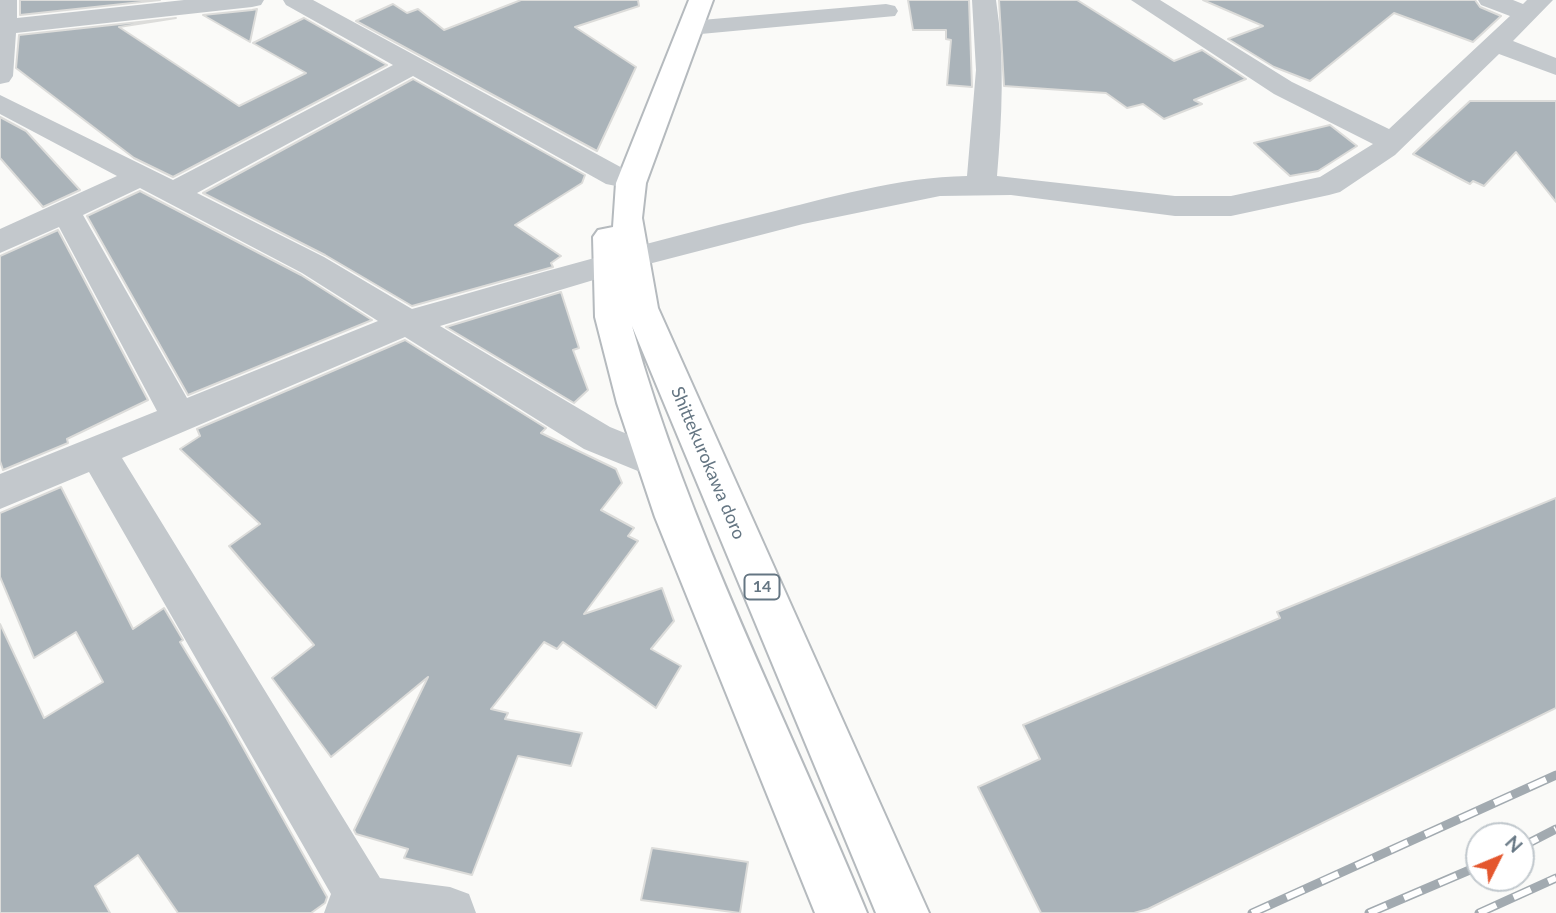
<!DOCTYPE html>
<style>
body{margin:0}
#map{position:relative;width:1556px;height:913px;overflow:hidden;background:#fafaf8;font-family:Lato,sans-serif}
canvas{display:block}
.north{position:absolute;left:1465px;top:822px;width:70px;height:70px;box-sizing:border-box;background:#fff;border:2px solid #c1c8cd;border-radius:50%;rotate:47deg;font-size:19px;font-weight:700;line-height:28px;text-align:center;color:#657683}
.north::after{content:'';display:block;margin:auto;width:24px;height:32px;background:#e4572e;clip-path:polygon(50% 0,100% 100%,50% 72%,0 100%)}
</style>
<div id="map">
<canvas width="1556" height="913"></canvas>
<div class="north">N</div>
</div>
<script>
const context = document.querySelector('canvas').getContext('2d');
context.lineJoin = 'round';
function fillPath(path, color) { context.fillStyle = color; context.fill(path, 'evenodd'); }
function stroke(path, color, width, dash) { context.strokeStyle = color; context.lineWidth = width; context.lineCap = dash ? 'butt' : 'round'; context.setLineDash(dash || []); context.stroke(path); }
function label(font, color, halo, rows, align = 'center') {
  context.font = font + ' Lato,sans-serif'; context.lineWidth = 7; context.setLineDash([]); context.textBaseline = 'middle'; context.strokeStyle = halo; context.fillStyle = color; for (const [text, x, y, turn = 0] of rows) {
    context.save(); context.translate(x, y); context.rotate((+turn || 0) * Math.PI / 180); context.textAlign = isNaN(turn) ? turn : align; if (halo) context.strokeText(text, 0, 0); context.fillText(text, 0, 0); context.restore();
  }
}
const building = new Path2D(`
 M20 0H160L20 15Z
 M521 0H638L639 6 575 27 636 67 597 151 356 21 393 4 407 13 418 9 444 30Z
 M908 0H969L972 87 947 85 951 40 946 39V30H913Z
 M999 0H1077L1174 61 1202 50 1246 79 1194 100 1202 104 1164 119 1143 104 1127 108 1106 93 1004 86Z
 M1203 0H1475L1480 7 1501 16 1473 42 1394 13 1310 81 1274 67 1228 39 1263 26Z
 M257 9 250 42 203 15 252 10Z
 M176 18 119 27 239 106 306 73 253 43 304 18 387 65 173 177 134 158 16 68 19 35Z
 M413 79 585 175 582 183 515 225 561 256 551 263 553 267 412 306 325 255 203 193Z
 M1470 101H1556V202L1516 152 1484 186 1473 181 1470 184 1413 154Z
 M0 117 26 131 80 190 43 207 0 158Z
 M1330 125 1357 146 1318 171 1290 176 1254 143Z
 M140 191 301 275 372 320 188 395 87 216Z
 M58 230 148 400 67 439 68 443 3 470 0 461V256Z
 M561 292 579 348 573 350 588 390 574 403 446 327Z
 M405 340 546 428 541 433 616 469 622 483 601 510 634 528 628 536 638 541 584 614 662 588 674 621 651 649 681 666 656 708 563 642 557 649 544 642 491 709 508 713 505 719 582 733 571 766 518 756 472 875 404 858 408 849 356 834 354 830 428 677 331 757 272 678 314 645 229 546 260 524 180 449 200 436 197 429Z
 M61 487 133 629 164 608 183 640 180 642 227 719 327 897 325 903 311 913H178L138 855 95 886 110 913H0V624L44 718 103 682 76 632 34 658 0 577V513Z
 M1556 498V708L1148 909 1134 913H1041L978 787 1040 759 1023 725 1280 618 1277 612Z
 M652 848 748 862 740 913 641 900Z`);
const minor = new Path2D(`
 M0 0H17V18L184 0H264L261 5 252 7 16 33 13 76 9 82 0 84Z
 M283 0H313L626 170 631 177 626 184 616 186 606 184 413 76 197 193 324 257 412 309C529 276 645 243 763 214 828 198 899 177 967 176L976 70 972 0H996C1005 59 1002 117 997 176L1175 196H1231L1320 177 1373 144 1274 94 1131 0H1160L1292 82 1389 129 1510 16 1481 5 1478 0H1513L1523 4 1527 0H1553L1513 41 1556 58V75L1499 54 1395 155 1340 192 1329 195 1231 216H1175L1011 195 940 196 803 224 637 267 440 326 610 427 669 451 674 462 669 473 655 478 584 449 405 337 122 458 380 878 450 887 469 894 476 913H324L331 894 89 472 0 509V474L157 411 59 227 0 253V229L117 176 0 114V95L173 180 393 65 286 5ZM140 188 302 273 378 321 187 398 83 215Z
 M886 4 895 6 898 11 895 16 690 35 681 33 678 28 681 23 690 21Z`);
const major = new Path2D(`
 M689 0H713L646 183 642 218 658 308 929 913H876L632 326C689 530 787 718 867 913H815L655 517 617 403 595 317 593 237 598 230 613 227 616 183Z`);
const rail = new Path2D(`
 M1521 847 1556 829
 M1252 913 1556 775
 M1369 913 1479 866
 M1479 913 1556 878`);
const shields = [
 [762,587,35]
];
const shieldNames = [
 ["14",762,587]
];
const streetNames = [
 ["Shittekurokawa doro",708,463,67]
];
fillPath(building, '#aab3b9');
stroke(building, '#dcdcda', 2);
stroke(major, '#b5babe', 4);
fillPath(minor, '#c3c8cc');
fillPath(major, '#fff');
stroke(rail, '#a2aab0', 9);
stroke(rail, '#fff', 6, [19]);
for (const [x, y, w] of shields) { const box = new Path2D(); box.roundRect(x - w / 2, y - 12.5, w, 25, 5); context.fillStyle = '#fff'; context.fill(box); stroke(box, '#657683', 2); }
label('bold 16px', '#657683', null, shieldNames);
label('18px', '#657683', '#fff', streetNames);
</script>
